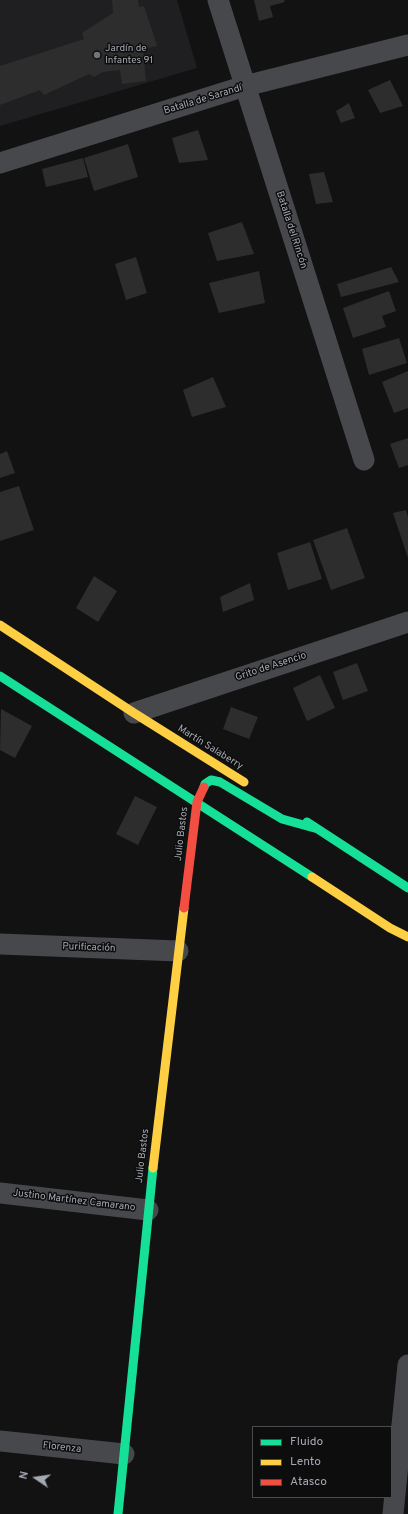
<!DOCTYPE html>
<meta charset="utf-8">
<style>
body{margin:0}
#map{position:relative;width:408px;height:1514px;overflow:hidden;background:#121213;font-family:Overpass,sans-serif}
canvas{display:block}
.legend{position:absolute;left:252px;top:1426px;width:140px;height:72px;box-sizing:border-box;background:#0d0d0e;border:1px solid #4a4b50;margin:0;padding:5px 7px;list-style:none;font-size:12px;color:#a5a9b2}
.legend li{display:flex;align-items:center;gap:8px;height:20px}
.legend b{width:20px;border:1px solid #4a4b50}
.north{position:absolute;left:16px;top:1458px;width:40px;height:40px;-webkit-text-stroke:3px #0d0d0e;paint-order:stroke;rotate:283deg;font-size:11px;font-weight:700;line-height:16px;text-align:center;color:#a5a9b2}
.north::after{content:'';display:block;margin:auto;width:14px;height:18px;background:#a5a9b2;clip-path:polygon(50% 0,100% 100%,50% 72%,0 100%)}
</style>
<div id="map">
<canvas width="408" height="1514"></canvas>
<ul class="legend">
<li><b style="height:5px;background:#16e098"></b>Fluido</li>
<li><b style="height:5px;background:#ffcf43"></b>Lento</li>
<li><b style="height:5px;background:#f24e42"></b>Atasco</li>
</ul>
<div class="north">N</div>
</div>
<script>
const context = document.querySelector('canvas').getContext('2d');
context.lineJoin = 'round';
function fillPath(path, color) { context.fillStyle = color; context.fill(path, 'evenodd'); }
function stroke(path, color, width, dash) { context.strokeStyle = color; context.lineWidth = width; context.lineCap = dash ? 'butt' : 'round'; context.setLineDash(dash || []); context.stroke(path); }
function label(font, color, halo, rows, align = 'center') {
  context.font = font + ' Overpass,sans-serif'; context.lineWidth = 3; context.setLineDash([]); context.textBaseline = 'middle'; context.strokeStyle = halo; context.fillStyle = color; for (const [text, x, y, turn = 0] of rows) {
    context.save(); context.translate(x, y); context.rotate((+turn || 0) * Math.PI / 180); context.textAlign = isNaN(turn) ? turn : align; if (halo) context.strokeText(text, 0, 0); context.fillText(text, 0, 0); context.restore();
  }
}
const built = new Path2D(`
 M0 0H177L197 68 0 126Z`);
const building = new Path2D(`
 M112 0H138L139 7 144 6 157 46 143 49 146 81 122 84 120 70 103 72 94 77 89 74 44 95 40 90 0 105V66L84 39 82 33 113 13Z
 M254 0H284L285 2 270 6 273 17 259 21Z
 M390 80 403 106 380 113 368 90Z
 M349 103 355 118 341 123 336 111Z
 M198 130 208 160 179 163 172 138Z
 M128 144 138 177 94 191 84 158Z
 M83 158 88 177 46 187 42 169Z
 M324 172 333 202 316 204 309 174Z
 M242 222 254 254 217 261 208 233Z
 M136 257 147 293 126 300 115 264Z
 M391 267 399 282 341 297 337 284Z
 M259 271 265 303 219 313 209 283Z
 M389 291 396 311 382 316 386 327 353 338 343 308Z
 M399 338 407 363 369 375 362 349Z
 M408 371V408L394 413 382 382Z
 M213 377 226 407 192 417 183 390Z
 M408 438V465L399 468 390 444Z
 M7 451 15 473 0 478V454Z
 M19 486 34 530 0 541V492Z
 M406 510 408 517V558L393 513Z
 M347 528 365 578 331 590 313 540Z
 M310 542 322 579 288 590 277 553Z
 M94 576 117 591 98 622 76 608Z
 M250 583 254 600 223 612 220 597Z
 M357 663 368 691 343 700 333 672Z
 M320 675 335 708 307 721 293 688Z
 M231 707 258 717 249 739 223 729Z
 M1 709 32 726 15 758 0 750Z
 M135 796 157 807 138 845 116 834Z`);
const street = new Path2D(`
 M218 0 364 460
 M0 163 245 86 408 45
 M134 713 408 622
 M0 944 178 951
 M0 1193 148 1210
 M0 1441 124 1454
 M393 1514 408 1365`);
const fast = new Path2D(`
 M0 676 312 877
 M204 787 205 784 211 780 220 782 282 819 318 829
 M307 822 408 888
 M118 1514 153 1168`);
const slow = new Path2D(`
 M0 625 134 713 244 782
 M312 877 390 928 408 937
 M153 1168 184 908`);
const jam = new Path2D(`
 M184 908 197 802 204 787`);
const markers = [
 [97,55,4,"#72747a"]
];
const poiNames = [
 ["Jardín de",105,49],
 ["Infantes 91",105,61]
];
const streetNames = [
 ["Batalla de Sarandí",203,100,-17],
 ["Batalla del Rincón",291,230,72],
 ["Grito de Asencio",271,667,-18],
 ["Martín Salaberry",210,748,32],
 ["Julio Bastos",182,834,-83],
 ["Purificación",89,948,2],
 ["Julio Bastos",143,1156,-83],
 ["Justino Martínez Camarano",74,1201,7],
 ["Florenza",62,1448,6]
];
fillPath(built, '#1f1f21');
fillPath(building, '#2d2d2e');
stroke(street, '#47484b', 21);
stroke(fast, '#16e098', 9);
stroke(slow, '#ffcf43', 9);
stroke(jam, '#f24e42', 9);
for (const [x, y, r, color] of markers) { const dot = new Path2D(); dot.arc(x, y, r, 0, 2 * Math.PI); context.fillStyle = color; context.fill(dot); stroke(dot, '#0d0d0e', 1.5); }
label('10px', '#a5a9b2', '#0d0d0e', poiNames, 'left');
label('10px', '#a5a9b2', '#0d0d0e', streetNames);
</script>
